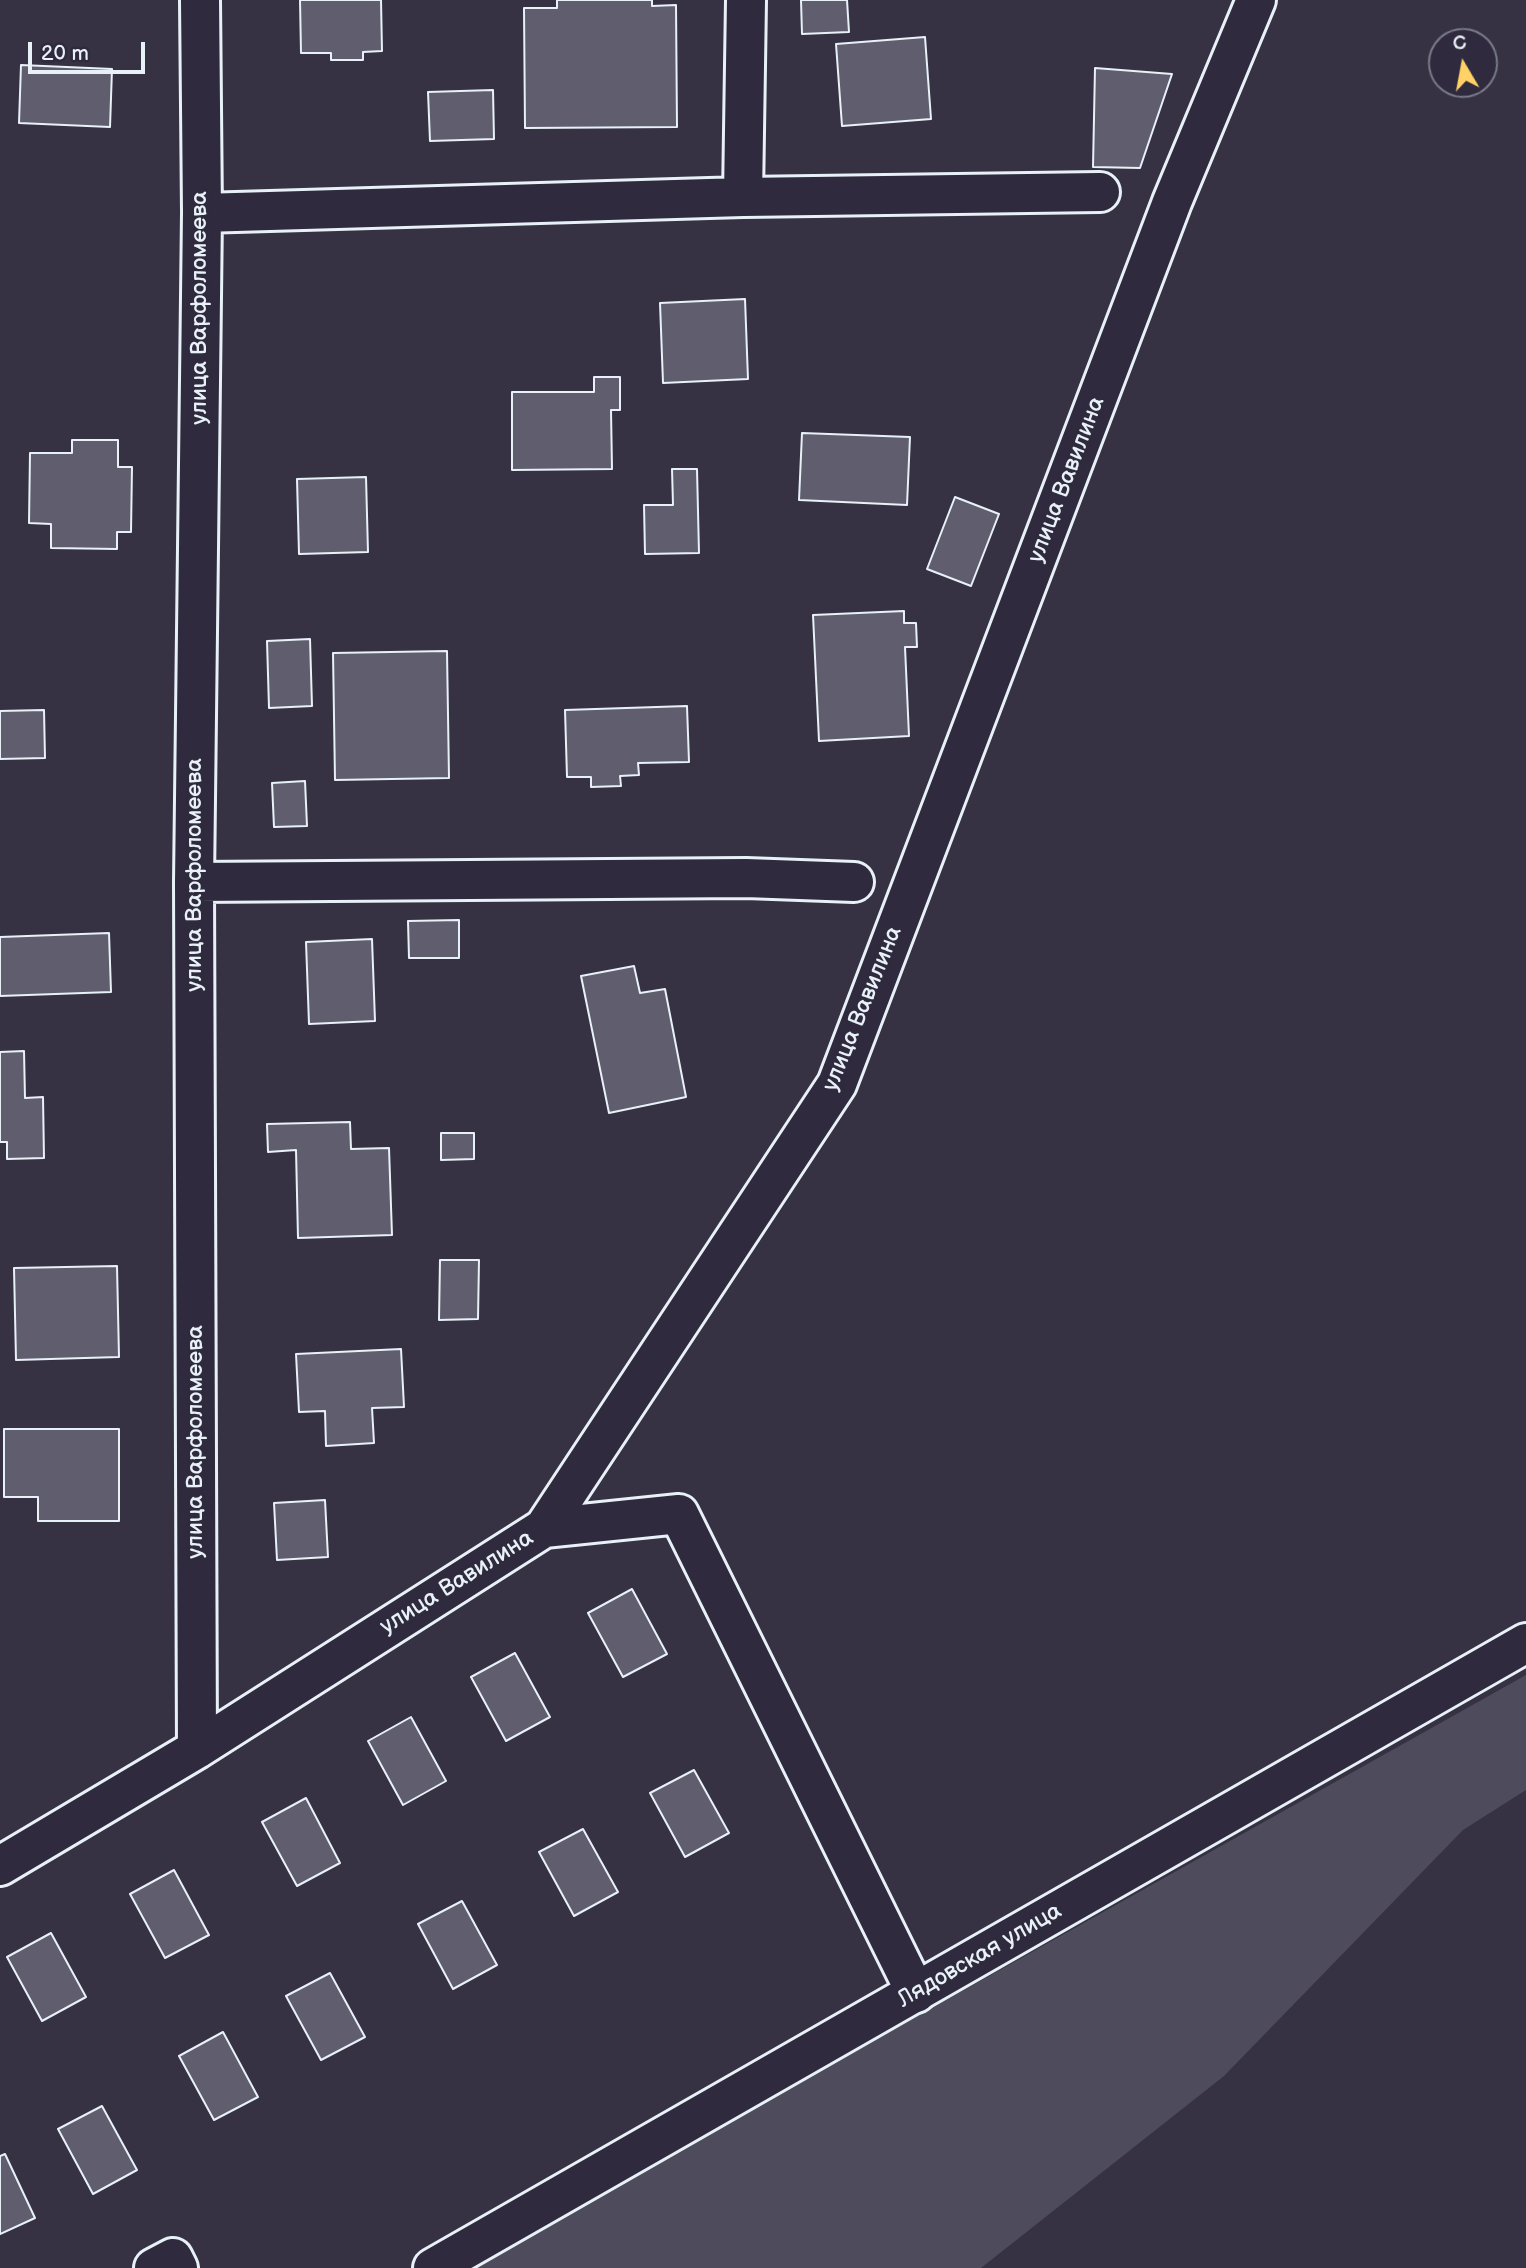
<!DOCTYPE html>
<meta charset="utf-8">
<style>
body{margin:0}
#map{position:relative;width:1526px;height:2268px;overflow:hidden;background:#363244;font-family:"Balsamiq Sans",sans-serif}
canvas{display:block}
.north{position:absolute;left:1428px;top:28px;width:70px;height:70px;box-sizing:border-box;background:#2f2a3d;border:2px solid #797a88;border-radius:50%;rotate:350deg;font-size:19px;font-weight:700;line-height:28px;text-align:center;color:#e8f1f8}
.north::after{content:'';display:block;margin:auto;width:24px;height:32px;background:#ffd166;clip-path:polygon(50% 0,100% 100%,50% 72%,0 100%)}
.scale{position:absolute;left:28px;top:42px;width:117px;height:32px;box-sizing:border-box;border:4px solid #e8f1f8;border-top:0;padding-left:9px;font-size:21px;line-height:24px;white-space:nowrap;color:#e8f1f8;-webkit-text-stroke:5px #2f2a3d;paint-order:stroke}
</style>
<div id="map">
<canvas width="1526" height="2268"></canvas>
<div class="north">С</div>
<div class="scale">20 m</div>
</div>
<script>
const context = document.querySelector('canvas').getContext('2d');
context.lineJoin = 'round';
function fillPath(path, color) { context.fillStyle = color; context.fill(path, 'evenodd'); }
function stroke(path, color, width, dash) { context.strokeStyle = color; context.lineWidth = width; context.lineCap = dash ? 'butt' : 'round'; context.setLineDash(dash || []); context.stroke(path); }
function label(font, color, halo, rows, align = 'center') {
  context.font = font + ' "Balsamiq Sans",sans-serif'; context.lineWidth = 6; context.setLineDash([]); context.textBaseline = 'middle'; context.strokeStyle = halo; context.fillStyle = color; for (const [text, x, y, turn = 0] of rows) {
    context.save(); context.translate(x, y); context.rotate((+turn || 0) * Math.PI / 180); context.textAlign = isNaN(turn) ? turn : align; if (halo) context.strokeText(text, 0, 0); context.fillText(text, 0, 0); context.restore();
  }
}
const green = new Path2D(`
 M1526 1675V1790L1463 1830 1224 2076 981 2268H476L636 2174Z`);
const building = new Path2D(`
 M300 0H381L382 51 363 52V60H331V53H301Z
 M557 0H652V6L676 5 677 127 525 128 524 8H557Z
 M801 0H847L849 32 802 34Z
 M925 37 931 119 842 126 836 44Z
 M21 65 112 69 110 127 19 123Z
 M1095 68 1172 74 1140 168 1093 167Z
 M493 90 494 139 430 141 428 92Z
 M745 299 748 379 663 383 660 303Z
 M594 377H620V410H611L612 469 512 470V392H594Z
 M802 433 910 437 907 505 799 500Z
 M72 440H118V467H132L131 532H117V549L51 548V524L29 523 30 453H72Z
 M672 469H697L699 553 645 554 644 505H673Z
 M366 477 368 552 299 554 297 479Z
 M955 497 999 514 971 586 927 569Z
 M904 611V623H916L917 647H905L909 736 819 741 813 615Z
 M310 639 312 706 269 708 267 641Z
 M447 651 449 778 335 780 333 653Z
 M687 706 689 762 638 763 639 775 620 776 621 786 591 787V777H567L565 710Z
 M44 710 45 758 0 759V711Z
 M305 781 307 826 274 827 272 783Z
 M459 920V958H409L408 921Z
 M109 933 111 992 0 996V937Z
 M372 939 375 1021 309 1024 306 942Z
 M634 966 640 993 665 989 686 1097 609 1113 581 976Z
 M24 1051 25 1098 43 1097 44 1158 7 1159V1142H0V1052Z
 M350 1122 351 1149 389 1148 392 1235 298 1238 296 1150 268 1152 267 1124Z
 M441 1133H474V1159L441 1160Z
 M440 1260H479L478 1319 439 1320Z
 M117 1266 119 1357 16 1360 14 1268Z
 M401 1349 404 1407 372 1408 374 1443 326 1446 325 1411 299 1412 296 1354Z
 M4 1429H119V1521H38V1497H4Z
 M325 1500 328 1557 277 1560 274 1503Z
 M632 1589 667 1654 623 1677 588 1613Z
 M515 1653 550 1717 506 1741 471 1677Z
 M411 1717 446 1781 403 1805 368 1741Z
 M694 1770 729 1833 685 1857 650 1793Z
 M306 1798 340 1863 297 1886 262 1822Z
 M583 1829 618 1892 574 1916 539 1852Z
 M174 1870 209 1935 165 1958 130 1894Z
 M462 1901 497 1965 453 1989 418 1924Z
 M51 1933 86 1997 42 2021 7 1957Z
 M330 1973 365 2037 321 2060 286 1996Z
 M223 2032 258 2097 214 2120 179 2056Z
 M102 2106 137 2170 93 2194 58 2129Z
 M5 2154 35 2218 0 2234V2156Z`);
const minor = new Path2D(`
 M743 197 746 0
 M202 213 743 197 1100 192
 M194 882 746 878 854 882
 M544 1528 679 1514 916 1993
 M197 1749 194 882 202 213 200 0
 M0 1866 197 1749 544 1528 837 1084 1172 202 1256 0
 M154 2268 173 2258 178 2268`);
const major = new Path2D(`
 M433 2268 1526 1643`);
const streetNames = [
 ["улица Варфоломеева",200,308,-90],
 ["улица Вавилина",1067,480,-69],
 ["улица Варфоломеева",195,875,-90],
 ["улица Вавилина",863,1009,-68],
 ["улица Варфоломеева",196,1442,-90],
 ["улица Вавилина",457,1583,-32],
 ["Лядовская улица",980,1956,-30]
];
fillPath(green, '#4d4b5c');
fillPath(building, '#605e6e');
stroke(building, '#e8f1f8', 2);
stroke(minor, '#e8f1f8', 44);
stroke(major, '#e8f1f8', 44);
stroke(minor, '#2f2a3d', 38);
stroke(major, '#2f2a3d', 38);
label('23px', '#e8f1f8', '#2f2a3d', streetNames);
</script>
